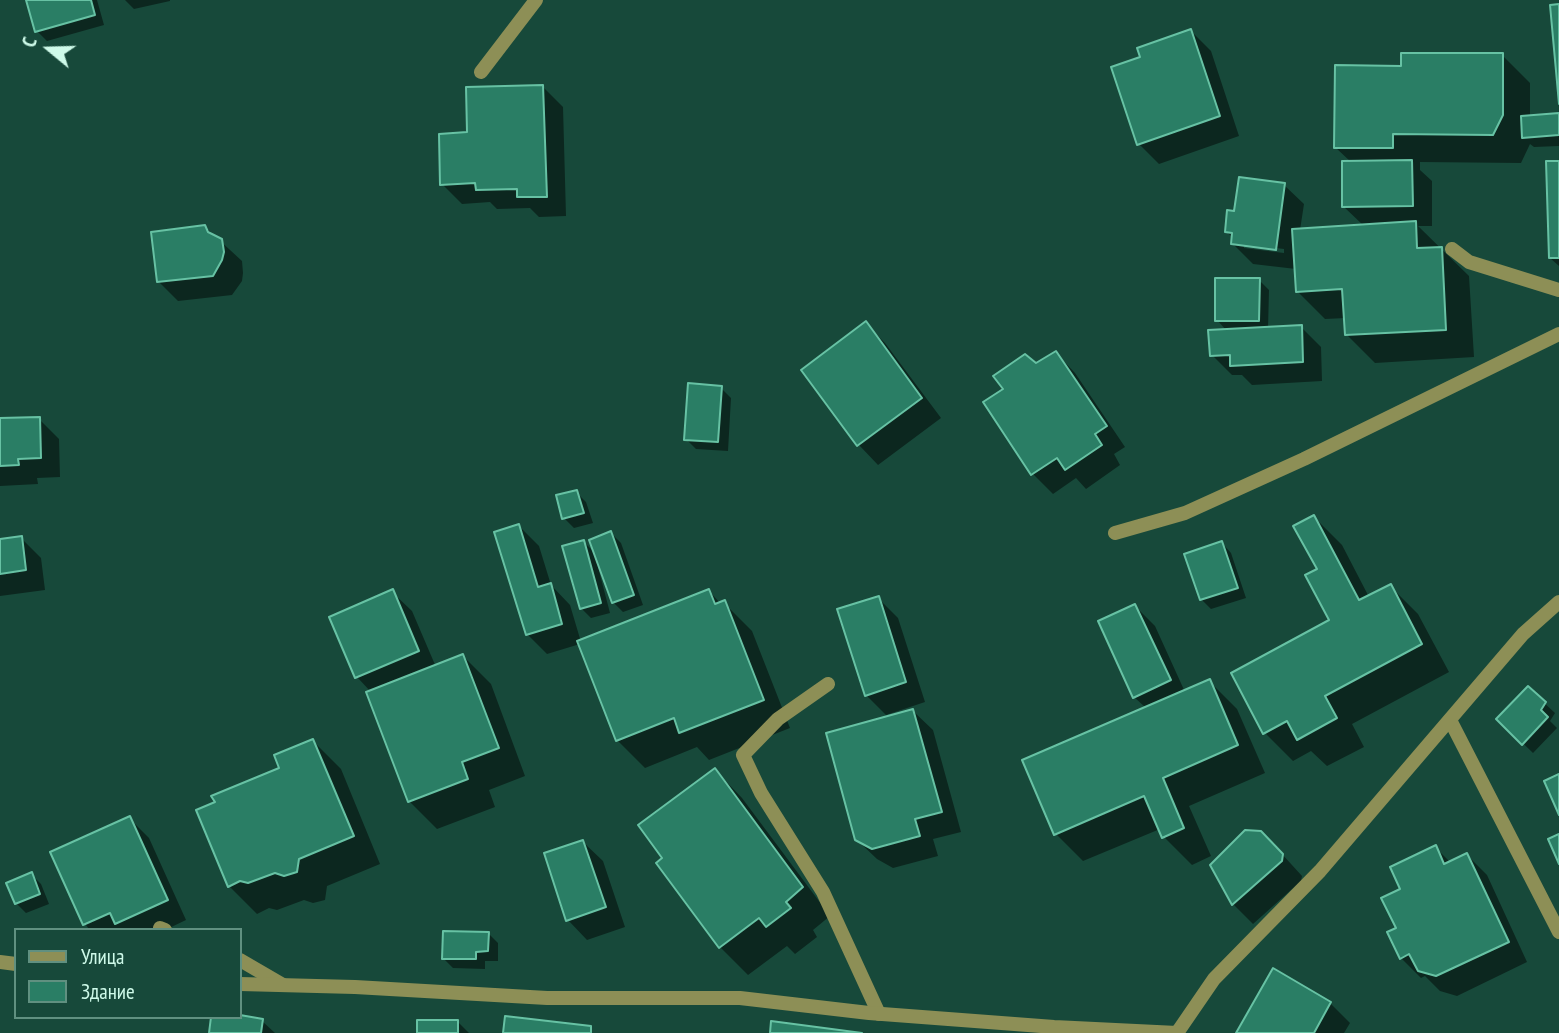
<!DOCTYPE html>
<meta charset="utf-8">
<style>
body{margin:0}
#map{position:relative;width:1559px;height:1033px;overflow:hidden;background:#17493a;font-family:"PT Sans Narrow",sans-serif}
canvas{display:block}
.legend{position:absolute;left:14px;top:928px;width:228px;height:91px;box-sizing:border-box;background:#17493a;border:2px solid #609080;margin:0;padding:9px 12px;list-style:none;font-size:21px;color:#cefae9}
.legend li{display:flex;align-items:center;gap:14px;height:35px}
.legend b{width:35px;border:2px solid #609080}
.north{position:absolute;left:14px;top:14px;width:70px;height:70px;-webkit-text-stroke:5px #17493a;paint-order:stroke;rotate:289deg;font-size:19px;font-weight:700;line-height:28px;text-align:center;color:#cefae9}
.north::after{content:'';display:block;margin:auto;width:24px;height:32px;background:#cefae9;clip-path:polygon(50% 0,100% 100%,50% 72%,0 100%)}
</style>
<div id="map">
<canvas width="1559" height="1033"></canvas>
<ul class="legend">
<li><b style="height:9px;background:#8d8f56"></b>Улица</li>
<li><b style="height:19px;background:#2a7e65"></b>Здание</li>
</ul>
<div class="north">С</div>
</div>
<script>
const context = document.querySelector('canvas').getContext('2d');
context.lineJoin = 'round';
function fillPath(path, color) { context.fillStyle = color; context.fill(path, 'evenodd'); }
function stroke(path, color, width, dash) { context.strokeStyle = color; context.lineWidth = width; context.lineCap = dash ? 'butt' : 'round'; context.setLineDash(dash || []); context.stroke(path); }
const shadow = new Path2D(`
 M28 0H97L104 25 47 41 37 31Z
 M125 0H170V1L134 9Z
 M1191 31 1211 51 1239 136 1159 164 1139 144 1142 58Z
 M1502 55 1530 83V117L1559 115V146L1534 147 1530 144 1521 163 1420 162V170L1432 181V226H1418L1469 276 1474 357 1375 363 1347 335 1346 318 1325 319 1297 291 1296 269 1253 264 1233 244V238L1226 231 1236 213 1284 185 1304 204 1300 230 1364 226 1344 207 1351 162 1336 148 1402 68ZM1244 244 1284 249V253L1244 248Z
 M543 87 563 107 566 216 539 217 530 208 497 209 490 202 462 204 442 184 469 134Z
 M1559 163V266L1550 258Z
 M205 227 242 261 243 273 242 281 232 295 178 301 158 281Z
 M1259 280 1269 290 1268 329 1301 327 1321 347 1322 381 1252 385 1242 375H1232L1212 355 1227 331 1217 320Z
 M866 324 885 343 941 418 878 465 859 445 803 370Z
 M1056 353 1075 373 1125 447 1114 454 1120 465 1086 489 1076 478 1053 494 1033 474 985 403Z
 M721 388 731 398 728 451 696 449 686 439Z
 M39 419 59 439 60 477 37 478 38 484 0 486V420Z
 M576 492 586 502 593 523 574 528 564 518Z
 M1314 517 1342 545 1369 597 1390 586 1418 614 1449 672 1352 724 1364 747 1327 766 1311 751 1293 761 1265 733 1331 621 1319 569Z
 M519 526 539 546 551 585 570 605 581 642 709 591 721 604 724 603 752 631 790 728 709 760 697 747 645 768 617 740 580 644 547 654 527 634Z
 M611 533 621 543 643 605 623 612 613 602 601 567H598L610 613 591 618 581 608 584 542 596 554Z
 M21 538 41 558 45 590 0 596V540Z
 M1222 543 1231 553 1246 598 1211 609 1201 599Z
 M392 592 412 611 436 667 463 656 491 684 525 776 489 790 495 807 437 829 409 801 371 692 357 677 331 618Z
 M878 598 898 618 925 702 886 715 866 695Z
 M1135 606 1155 626 1185 692 1209 681 1237 709 1265 773 1189 806 1211 856 1192 865 1164 837 1160 829 1083 861 1056 834 1146 708 1134 697Z
 M1528 688 1555 713 1550 721 1557 728 1533 753 1498 719Z
 M913 711 933 730 961 832 933 839 938 856 893 868 877 859 856 839Z
 M313 741 341 769 380 864 327 886 325 900 313 903 304 900 277 910 269 908 257 914 229 886 281 768Z
 M715 770 742 798 830 916 813 930 817 937 795 954 787 946 748 975 720 947 664 858Z
 M129 818 149 838 186 920 165 930H90L85 924 53 852Z
 M583 842 603 861 625 927 587 940 568 920Z
 M1435 847 1451 863 1467 855 1487 875 1527 962 1457 996 1440 991 1425 976 1421 978 1401 958 1389 933 1398 929 1402 890Z
 M1281 853 1302 876 1301 881 1253 924 1233 904 1212 865Z
 M31 874 41 884 49 904 26 913 16 903Z
 M488 933 498 943V961H485V969L453 968 443 958Z
 M1330 1003 1350 1023 1344 1033H1238Z
 M262 1021 275 1033H211Z
 M457 1021 469 1033H419Z`);
const building = new Path2D(`
 M26 0H91L95 15 35 32Z
 M1559 4V104L1550 5Z
 M1191 29 1220 116 1137 145 1111 67 1140 57 1137 48Z
 M1401 53H1503V115L1493 135 1393 134V148H1334L1335 65 1401 66Z
 M543 85 547 197H517V189L476 190 475 183 440 185 439 134 467 132 466 87Z
 M1559 113V135L1522 138 1521 116Z
 M1412 160 1413 206 1342 207V161Z
 M1546 161H1559V258H1549Z
 M1239 177 1285 183 1276 250 1231 244 1232 233 1225 232 1227 210 1234 211Z
 M1416 221 1417 248 1442 247 1446 330 1345 335 1342 289 1296 292 1292 229Z
 M205 225 208 232 222 239 224 252 222 260 213 276 157 282 151 232Z
 M1215 278H1260L1259 321H1215Z
 M866 321 922 398 857 446 801 370Z
 M1302 325 1303 362 1230 366V355L1210 356 1208 330Z
 M1056 351 1107 426 1095 434 1102 445 1065 470 1057 458 1031 475 983 402 1003 389 993 376 1025 354 1036 363Z
 M688 383 722 386 718 442 684 440Z
 M40 417 41 458 18 459 19 465 0 466V418Z
 M577 490 584 513 562 519 556 495Z
 M1314 515 1359 600 1391 584 1422 644 1325 696 1337 718 1297 740 1287 721 1263 734 1231 673 1329 620 1305 575 1317 569 1293 526Z
 M519 524 538 587 551 583 562 624 526 635 494 532Z
 M611 531 634 595 612 603 589 540Z
 M22 536 26 570 0 574V539Z
 M584 540 601 603 580 609 562 546Z
 M1222 541 1238 588 1200 600 1184 554Z
 M393 589 419 651 355 678 329 617Z
 M709 589 715 604 725 600 764 700 679 733 674 718 616 741 577 641Z
 M879 596 906 682 865 696 837 609Z
 M1135 604 1171 680 1133 698 1098 621Z
 M463 654 499 748 462 762 468 779 408 802 366 692Z
 M1210 679 1238 745 1163 778 1184 828 1162 838 1144 796 1054 835 1022 760Z
 M1528 686 1546 702 1541 710 1548 717 1522 745 1496 719Z
 M913 709 942 812 915 819 920 836 872 849 855 840 826 733Z
 M313 739 354 836 299 859 297 872 284 876 275 873 248 883 240 881 228 887 196 810 215 802 211 796 279 768 274 755Z
 M715 768 803 887 786 902 791 908 766 927 759 918 719 948 656 863 662 858 638 825Z
 M1559 774V815L1544 781Z
 M130 816 168 900 115 924 110 913 83 925 50 852Z
 M1245 830 1261 831 1283 854 1282 861 1232 905 1210 865Z
 M1559 834V864L1548 839Z
 M583 840 606 907 566 921 544 853Z
 M1436 845 1444 864 1467 853 1509 942 1436 976 1418 971 1409 954 1400 959 1387 932 1396 928 1381 898 1400 889 1390 867Z
 M32 872 40 894 15 904 6 883Z
 M443 931 489 932 488 951 476 952V959H442Z
 M1273 968 1331 1002 1314 1033H1236Z
 M240 1015 263 1019 261 1033H209L211 1017H240Z
 M505 1016 591 1026V1033H503Z
 M417 1020H458V1033H417Z
 M771 1021 862 1033H770Z`);
const service = new Path2D(`
 M481 72 536 0
 M1452 249 1469 262 1559 290
 M828 684 778 719 743 755 761 793 823 892 879 1014
 M1450 720 1559 932
 M160 928 165 930
 M240 960 283 985`);
const minor = new Path2D(`
 M1115 533 1185 513 1304 459 1559 334
 M0 962 16 964
 M240 984 355 987 547 998H740L869 1013 1054 1027 1177 1033 1214 979 1320 871 1523 634 1559 602`);
fillPath(shadow, '#0007');
fillPath(building, '#2a7e65');
stroke(building, '#67c2a4', 2);
stroke(service, '#8d8f56', 14);
stroke(minor, '#8d8f56', 14);
</script>
